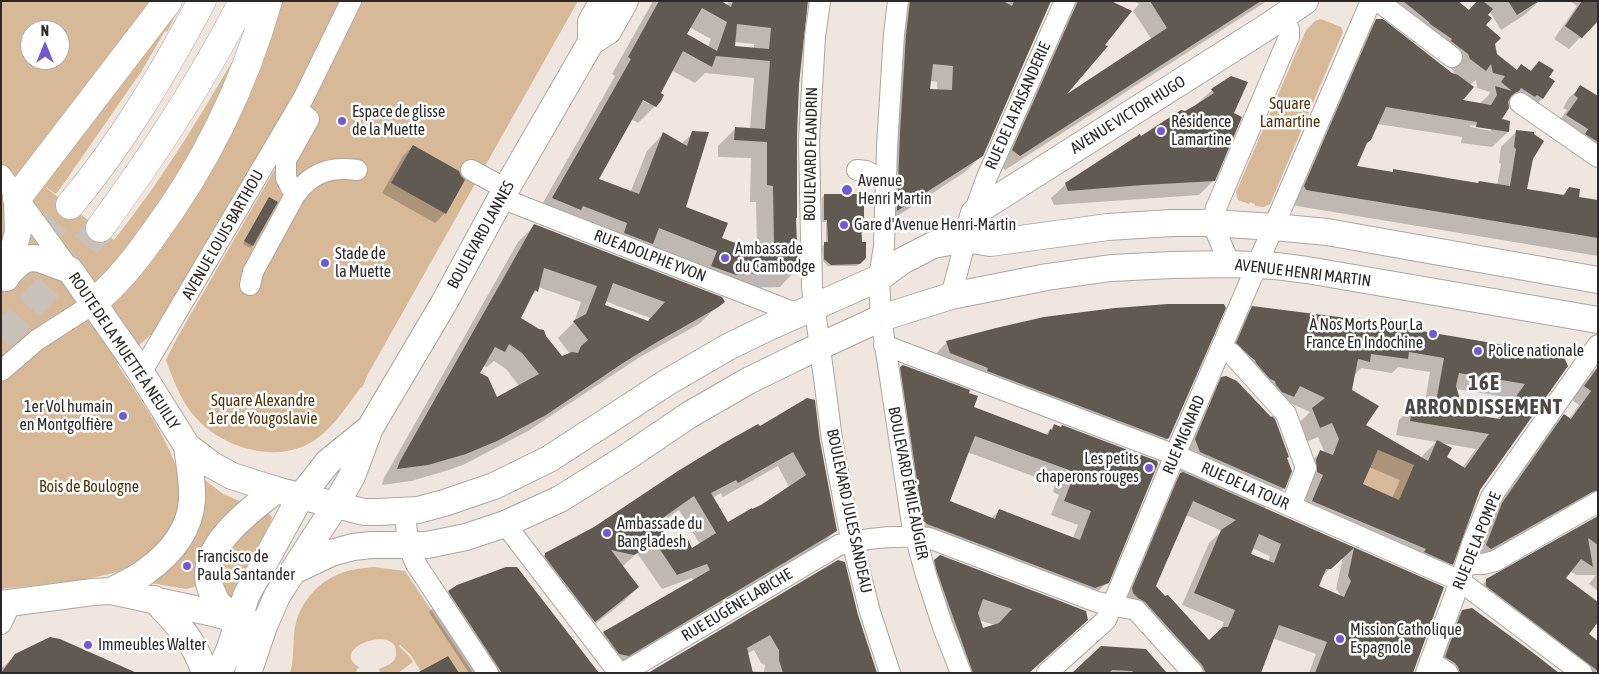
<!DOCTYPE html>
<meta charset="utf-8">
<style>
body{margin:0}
#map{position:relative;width:1599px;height:674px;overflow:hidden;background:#efe7df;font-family:"Asap Condensed",sans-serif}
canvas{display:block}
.frame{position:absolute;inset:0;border:2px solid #2b2825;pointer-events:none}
.north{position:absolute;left:20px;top:20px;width:50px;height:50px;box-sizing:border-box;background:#fff;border:1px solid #aaa9a8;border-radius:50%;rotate:0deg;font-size:14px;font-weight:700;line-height:20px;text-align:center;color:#2b2825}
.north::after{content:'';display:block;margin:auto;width:18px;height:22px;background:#7259d3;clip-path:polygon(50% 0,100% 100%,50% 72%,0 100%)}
</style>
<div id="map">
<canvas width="1599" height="674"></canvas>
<div class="frame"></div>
<div class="north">N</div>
</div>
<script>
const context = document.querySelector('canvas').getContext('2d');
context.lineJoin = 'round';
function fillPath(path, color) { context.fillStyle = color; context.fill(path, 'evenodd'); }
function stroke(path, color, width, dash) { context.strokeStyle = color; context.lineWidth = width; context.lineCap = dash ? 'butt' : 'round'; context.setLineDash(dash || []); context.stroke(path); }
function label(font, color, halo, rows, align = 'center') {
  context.font = font + ' "Asap Condensed",sans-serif'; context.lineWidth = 5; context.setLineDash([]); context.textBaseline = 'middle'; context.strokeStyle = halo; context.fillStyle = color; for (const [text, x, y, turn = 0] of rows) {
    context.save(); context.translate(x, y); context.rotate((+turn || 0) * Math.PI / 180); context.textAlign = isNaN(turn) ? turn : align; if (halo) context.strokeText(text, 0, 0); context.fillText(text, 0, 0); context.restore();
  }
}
const green = new Path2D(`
 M1 1H183L167 32 165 31 141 72 64 183 56 194 41 184 114 240C166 175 208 104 249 32L145 263 280 1H339L292 98 154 332 117 364C138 395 168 438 178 473 184 493 179 517 169 535 166 539 162 542 158 545 150 552 141 564 132 567 91 582 45 584 1 589ZM30 30H60V60H30Z
 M363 1H578L368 374 362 388 361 387C348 404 336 424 319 437 283 466 224 450 195 417 181 401 173 380 166 360L177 338 308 112Z
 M1321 19 1341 27 1343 32 1270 204 1264 207 1255 206V204L1250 202 1249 204 1238 200 1236 192 1306 30 1315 21Z
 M1378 450 1414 465 1404 489 1413 493 1440 511 1360 491Z
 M201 477 223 494 242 502 201 585 186 589 146 582Z
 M268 513 272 517 271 521 230 600 217 589 224 548Z
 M374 567 405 571 473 673H459L447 656 421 671 410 654 400 645 399 646 408 655 413 662 398 673H380L379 669C386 666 395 663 396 655 400 622 327 648 359 667L355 673H290C295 657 292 642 295 627 300 602 319 580 344 572 353 569 364 568 374 567Z`);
const shadow = new Path2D(`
 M653 1H718L726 6 729 1H807L802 35 796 135V270L780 287 740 288 536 215 615 76 612 74ZM689 27 711 39 708 47 685 35ZM734 42 754 44V49L734 47ZM671 70 695 83 705 73 754 78 750 129H735L718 146V157L751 158 750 202H756L757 246 741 247 720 239 684 208 693 133 681 144 663 134 647 151 630 193 597 180 631 119 638 123 655 106ZM637 98 649 101V104Z
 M895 1H1051L982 155 965 172 882 226ZM930 81 937 82V90H929Z
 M1073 1H1111L1062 98 1152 40 1133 11 1139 4 1133 1H1267L1005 170 999 164Z
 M1374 1H1456L1494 44 1496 55 1516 71 1521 66 1530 71 1539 62 1547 77 1554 81 1542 99 1527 114 1519 112 1509 106 1500 120 1508 132 1492 147 1461 143 1462 137 1377 124 1364 145 1355 167 1391 173 1394 170 1477 184 1497 185 1501 164 1499 163 1501 147 1517 131 1531 159 1526 190 1562 196 1570 188 1578 198 1598 201V256L1291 205 1361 36 1377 20 1451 74 1455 75 1453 70 1436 57ZM1476 80 1477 88 1490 92 1488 96 1480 103 1481 105 1461 101 1470 85ZM1470 125 1491 128V131L1470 127Z
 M1483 1H1539L1526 14 1501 30Z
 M1570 1H1598L1597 20 1569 49 1554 39 1577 6Z
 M1231 77 1233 114 1214 180 1199 195 1054 205 1051 198 1066 184 1185 113 1197 104 1212 90Z
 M1580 87 1598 98V162L1555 127 1567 110 1563 108 1568 99Z
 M413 146 463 180 445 213 435 223 382 193 403 156Z
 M824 195 863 219 861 221V243L865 258 857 266H828L823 261 822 246 826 244V222H822V198Z
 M267 201 252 246 250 248 243 244Z
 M534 226 723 301 699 324 640 357 528 431 465 464 449 470 411 481 382 485 384 478 518 242ZM538 287 581 302 574 322 558 338 570 354 562 357 544 337 520 319 530 298 536 291ZM605 301 650 318 647 322 603 306ZM494 361 506 369 519 386 496 399 478 373 483 365 487 367Z
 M1253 307 1563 356 1479 489 1452 564 1437 578 1298 515 1309 490 1303 487 1306 466 1321 452 1325 453 1318 437 1306 442 1298 424 1310 412 1288 402 1223 358 1238 322ZM1398 367 1430 372 1424 407 1413 406 1399 420 1396 435 1436 442 1423 455 1421 459 1365 425 1351 391 1354 376 1361 368 1392 373ZM1456 389 1511 398 1497 419 1463 414ZM1441 443 1476 449 1462 468 1446 458ZM1369 467 1400 480 1392 498 1361 485Z
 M947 342 1168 438 1154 452 933 357Z
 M903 366 968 394 972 408 1045 435 1054 426 1156 462 1108 582 1093 596 913 538 887 382ZM967 452 1055 484 1053 492 1059 495 1051 515 1078 525 1073 538 999 510 991 519 948 502Z
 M1598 367V494L1478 562 1473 558 1489 517 1551 428 1564 415 1569 419 1579 405 1572 400 1583 384 1592 375 1590 374Z
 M1222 378 1286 459 1284 488 1264 509 1442 588 1411 673H1309L1316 654 1272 638 1260 673H1186L1121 605 1169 487 1182 473 1181 472 1176 459 1202 399ZM1186 515 1222 531 1209 543 1182 605 1224 622 1220 631 1209 641 1155 586ZM1252 548 1270 556 1268 562 1249 554ZM1343 557 1336 589 1340 594 1339 596 1317 586 1321 577Z
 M759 427 819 441 835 531 820 546 613 670 589 648 604 633 694 581 692 578 662 589 637 553 622 567 638 587 623 602 580 636 531 569 545 554 594 529ZM778 466 789 487 752 511 727 524 712 498 721 493 723 497ZM679 510 700 544 692 549 673 548 658 525Z
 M1598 517V591L1589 584 1596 575H1576L1570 571 1564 579 1588 634 1598 643V673H1574L1475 592 1487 580Z
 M838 561 876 673H652ZM754 650 761 663 765 665 764 672 751 671 747 654Z
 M935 561 1087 620 1029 673H950L918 578ZM979 620 994 625 982 629Z
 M449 592 593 673H469L429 612Z
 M1462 612 1557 673H1437L1450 624Z
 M1102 648 1165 673H1073Z
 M16 655 1 673V669Z`);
const building = new Path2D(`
 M659 1H721L731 7 733 1H808L799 84 797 135V218H796L798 270 756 272 757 273 736 275 711 266 717 251 659 228 653 244 624 233 627 223 583 206 581 210 552 198 631 59 628 57ZM702 8 727 22 717 51 687 34ZM737 24 771 28 769 49 735 46ZM683 51 712 67 716 56 770 61 765 129 735 127 734 140 767 142V185L773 186 774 244 741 245 722 238 728 223 686 207 709 132 692 131 687 146 663 132 639 194 599 179 643 100 656 107 661 101 664 95 661 93Z
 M910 1H1003L1012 6 1014 1H1051L983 156 897 211 900 133 906 35ZM933 64 953 66 952 90 930 89Z
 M1078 1H1111L1132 11 1105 45 1108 46 1067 94 1167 28 1150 1H1261L1020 156 1012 150Z
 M1403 1H1458L1469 10 1477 1H1483L1493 9 1488 15 1492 18 1486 25 1501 38 1495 44 1497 54 1517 70 1521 64 1531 71 1539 61 1554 70 1549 77 1555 81 1543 99 1537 95 1535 97 1521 88 1519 91 1515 93 1511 96 1508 102 1509 108 1502 119 1510 121 1509 132 1476 127 1477 122 1386 107 1371 140 1367 143 1357 166 1393 172V169L1478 183 1479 181 1510 186 1516 149 1514 147 1516 130 1534 132V134L1544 141 1533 159 1527 189 1564 195 1569 187 1580 189 1579 197 1598 200V238L1306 190 1304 186 1376 19H1383L1452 73 1458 75 1474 87 1463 100 1491 105 1497 95 1495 86 1512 91 1501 82 1505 76 1493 73 1491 64 1486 71 1470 59 1468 54 1451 41 1452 39 1430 24 1429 22Z
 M1508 1H1539L1517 15Z
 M1582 1H1598V21L1582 38 1565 26Z
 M1231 76 1248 82 1234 113 1242 117 1215 181 1143 185 1068 191 1065 183 1140 134 1141 136 1181 110 1185 111 1194 106 1214 93 1211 89Z
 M1580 85 1598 96V142L1585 134 1588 129 1566 115 1578 98 1574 95Z
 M413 145 459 171 461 176 465 180 446 214 391 183Z
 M824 194H864V220H861L862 242H866V258L860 264 831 265 824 259V242H828L827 220H824Z
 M269 197 278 202 253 246 244 241Z
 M534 224 722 297 725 302 717 308 657 342 623 363 546 415 497 441 466 454 428 465 397 469 400 461ZM544 268 597 286 586 314 573 321 588 340 581 346 578 353 572 352 562 356 546 336 544 330 539 329 521 318 535 290 538 292ZM613 283 665 302 648 321 605 305ZM509 344 522 353 539 374 497 397 488 377 480 373 495 347 505 352Z
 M1168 304H1224L1226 308 1169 438 1167 439 987 371 988 368 950 353 946 341 996 328 1044 317 1115 308Z
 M1252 306 1339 317 1563 355 1568 366 1480 490 1453 565 1424 552 1426 549 1312 501 1323 475 1317 472 1316 460 1320 450 1333 455 1339 439 1332 423 1320 428 1312 408 1325 398 1300 386 1294 397 1282 392 1276 385 1275 381 1270 379 1256 363 1255 360 1252 358 1236 343ZM1409 352 1444 358 1435 408 1413 404 1410 421 1489 434 1465 468 1447 457 1452 448 1437 440 1428 461 1366 425 1379 406 1352 390 1358 359 1370 362 1371 354 1408 359ZM1459 373 1525 384 1500 419 1464 413 1456 386ZM1378 450 1414 465 1399 500 1363 484Z
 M903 365 970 390 969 393 978 396 974 407 1048 435 1050 429 1052 430 1054 424 1061 427 1062 425 1157 461 1158 464 1109 583 1095 588 927 524 923 520 900 367ZM975 436 1069 470 1066 478 1072 480 1064 501 1091 511 1080 540 999 509 995 519 950 501Z
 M1598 367V490L1592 492 1491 549 1486 545 1502 503 1564 414 1571 419 1591 391 1584 386Z
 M1226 376 1237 381 1271 417 1272 416 1275 419 1289 457 1287 458 1292 471 1285 489 1200 452 1195 439 1221 377Z
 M807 398 815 400 820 441 837 531 629 656 619 654 603 632 710 570 707 564 677 575 653 539 639 548V552L634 555 611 550 639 587 595 622 545 557V553L594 527 678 471 724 443 758 424 760 426ZM793 452 806 475 761 505 752 509V508L728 522 711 493 736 480 738 483ZM694 496 716 533 692 548 687 538 674 546 657 522Z
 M1183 472 1444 587 1413 673H1315L1327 642 1279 625 1261 673H1206L1202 665 1145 602 1138 598 1133 593 1132 588 1180 473ZM1193 501 1236 520 1221 530 1194 593 1235 610 1228 627H1223L1209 640 1168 595 1165 596 1156 586ZM1259 534 1281 544 1274 563 1251 554ZM1354 548 1348 576 1351 581 1344 597 1319 586 1326 569H1331Z
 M1598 516V545L1588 538 1593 567 1581 559 1566 578 1598 602V622L1589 634 1598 641V671L1486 586V579Z
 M940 555 1086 611 1088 620 1029 673H973L937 572 934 560ZM983 599 1012 609 999 623 983 628 978 613Z
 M838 560 845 562 858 615 877 673H783L779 660V650L777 647 770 635 747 648 753 673H648Z
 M506 567H517L599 673H502L448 591 457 585Z
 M1472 608 1532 652 1559 673H1460L1458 667 1455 663 1445 657 1462 610Z
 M50 637 60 639 137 673H1L15 654Z
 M1101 646 1146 649 1167 673H1134L1132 671 1112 670 1109 673H1072Z
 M448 656 459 673H417Z`);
const highwayTunnel = new Path2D(`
 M10 274 70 205
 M1 338 83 249 100 228`);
const minor = new Path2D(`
 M820 1 815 37 809 140 812 287 832 439 849 529 870 612 890 673
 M898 1 894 34 887 147 884 246 879 278 881 318 912 524 926 575 943 627 961 673
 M1378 1 1452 57
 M1520 103 1598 157
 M471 170 506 189
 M857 170 866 171 886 181
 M1 175 70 270
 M295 195 286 178V160L309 119 297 109
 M501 198 798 314
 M974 213 987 177 1065 1
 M1230 264 1212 223 1216 208 1289 37V30L1284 15
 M250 285 253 272 295 195C311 173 330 166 357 170
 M951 296 966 239
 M884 345 1175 455 1460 581 1582 673
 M1221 349 1231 353 1286 414 1306 468 1291 506
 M1 371 37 340 93 304
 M141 373 304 97 351 1
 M405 511 408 546 416 564 488 673
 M505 524 619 673
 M1466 564H1483L1495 561 1598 502
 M1 624 11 603
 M1430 661 1448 673
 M623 673 839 545C869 537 898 535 929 538L1097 602 1136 610 1193 673
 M1047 673 1106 620 1175 455 1371 1
 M1426 673 1460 581 1472 544 1491 497 1598 345`);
const major = new Path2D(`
 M591 42V22L603 1
 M966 239 974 213 1270 25 1305 1
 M7 275 18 264 24 260 32 258 40 259 70 270 135 363 187 446 212 465 232 476 276 490 364 512H379L418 510 444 503 494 486 549 459 666 383 728 347 769 327 879 278 902 261 933 245 966 239 990 243 1108 227 1171 223H1212L1274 227 1327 232 1598 280
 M6 278 18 232 17 198
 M293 571 331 553 353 547 371 545H427L466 537 505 524 560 499 624 459 689 415 748 381 801 355 881 318 951 296 1047 277 1111 268 1172 265 1230 264 1276 266 1307 270 1598 320
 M111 591C122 585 135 580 145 572 169 555 190 531 192 500 193 483 189 463 187 446
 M154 599C178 625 193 638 205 673
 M1 604 93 592 111 591 204 611 256 624
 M238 619C232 614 222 609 217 602 215 600 214 595 212 592 193 551 248 512 276 490
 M219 673 230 648 246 596 301 496 328 462 370 428
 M248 673 264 626 277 596 335 506 352 476 370 428 444 303 501 198 591 42 608 31 625 1`);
const highway = new Path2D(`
 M17 198 168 1
 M70 205C122 143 164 72 202 1
 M100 228C153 156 202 81 243 1
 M93 304C102 295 112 286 120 277 132 264 143 249 153 235 205 165 244 85 268 1`);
const markers = [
 [342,121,5,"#7259d3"],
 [1161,131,5,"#7259d3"],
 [847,190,6,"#7259d3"],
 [844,225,5,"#7259d3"],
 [725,258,5,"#7259d3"],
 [325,263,5,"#7259d3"],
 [1433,334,5,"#7259d3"],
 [1478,351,5,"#7259d3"],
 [123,416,5,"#7259d3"],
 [1149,468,5,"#7259d3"],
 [607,533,5,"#7259d3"],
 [187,566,5,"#7259d3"],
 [1340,639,5,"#7259d3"],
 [88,645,5,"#7259d3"]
];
const parkNames = [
 ["Square",1290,104],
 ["Lamartine",1290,122],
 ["Square Alexandre",263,401],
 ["1er de Yougoslavie",263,419],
 ["Bois de Boulogne",89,487]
];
const streetNames = [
 ["RUE DE LA FAISANDERIE",1018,106,-66],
 ["AVENUE VICTOR HUGO",1128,115,-32],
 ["BOULEVARD FLANDRIN",811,154,-89],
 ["AVENUE LOUIS BARTHOU",223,235,-60],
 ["BOULEVARD LANNES",481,235,-61],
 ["RUE ADOLPHE YVON",650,256,21],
 ["AVENUE HENRI MARTIN",1303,273,7],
 ["ROUTE DE LA MUETTE À NEUILLY",124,351,56],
 ["RUE MIGNARD",1184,435,-67],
 ["BOULEVARD ÉMILE AUGIER",908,483,79],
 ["RUE DE LA TOUR",1245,486,24],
 ["BOULEVARD JULES SANDEAU",849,511,78],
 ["RUE DE LA POMPE",1477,541,-68],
 ["RUE EUGÈNE LABICHE",737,605,-31]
];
const poiNames = [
 ["Espace de glisse",352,112],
 ["de la Muette",352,130],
 ["Résidence",1171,122],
 ["Lamartine",1171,140],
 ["Avenue",858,181],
 ["Henri Martin",858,199],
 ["Gare d'Avenue Henri-Martin",854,225],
 ["Ambassade",735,249],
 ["du Cambodge",735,267],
 ["Stade de",335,254],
 ["la Muette",335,272],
 ["À Nos Morts Pour La",1423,325,"right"],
 ["France En Indochine",1423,343,"right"],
 ["Police nationale",1488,351],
 ["1er Vol humain",113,407,"right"],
 ["en Montgolfière",113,425,"right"],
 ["Les petits",1139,459,"right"],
 ["chaperons rouges",1139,477,"right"],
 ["Ambassade du",617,524],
 ["Bangladesh",617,542],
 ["Francisco de",197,557],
 ["Paula Santander",197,575],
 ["Mission Catholique",1350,630],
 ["Espagnole",1350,648],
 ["Immeubles Walter",98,645]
];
const districtNames = [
 ["16E",1484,383],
 ["ARRONDISSEMENT",1484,407]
];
fillPath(green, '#d7b998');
fillPath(shadow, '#0003');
fillPath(building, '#605a53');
stroke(highwayTunnel, '#c8c1ba', 28, [28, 14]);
stroke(minor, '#ada69e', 22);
stroke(major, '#ada69e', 28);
stroke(highway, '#ada69e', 29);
stroke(minor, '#fff', 20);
stroke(major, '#fff', 26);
stroke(highway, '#fff', 28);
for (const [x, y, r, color] of markers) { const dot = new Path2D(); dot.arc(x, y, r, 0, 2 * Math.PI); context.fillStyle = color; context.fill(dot); stroke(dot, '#fff', 2); }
label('16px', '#523307', '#fff', parkNames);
label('16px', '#2b2825', '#fff', streetNames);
label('16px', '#2b2825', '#fff', poiNames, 'left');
context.letterSpacing = '1px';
label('bold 21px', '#4d4740', '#fff', districtNames);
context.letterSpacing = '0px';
</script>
